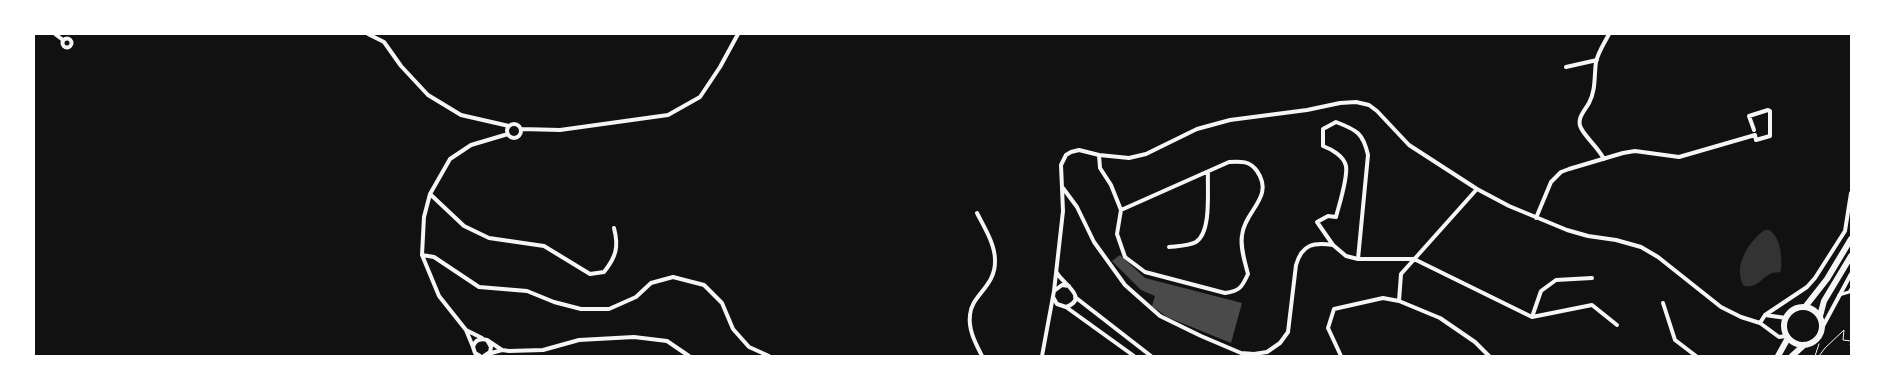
<!DOCTYPE html>
<style>
body{margin:0}
#map{position:relative;width:1885px;height:390px;overflow:hidden;background:#111;font-family:Quicksand,sans-serif}
canvas{display:block}
.frame{position:absolute;inset:0;border:35px solid #fff;pointer-events:none}
</style>
<div id="map">
<canvas width="1885" height="390"></canvas>
<div class="frame"></div>
</div>
<script>
const context = document.querySelector('canvas').getContext('2d');
context.lineJoin = 'round';
function fillPath(path, color) { context.fillStyle = color; context.fill(path, 'evenodd'); }
function stroke(path, color, width, dash) { context.strokeStyle = color; context.lineWidth = width; context.lineCap = dash ? 'butt' : 'round'; context.setLineDash(dash || []); context.stroke(path); }
const water = new Path2D(`
 M1765 230H1769C1781 237 1782 257 1781 270L1780 272C1777 273 1774 272 1772 273 1760 278 1760 288 1744 286 1732 268 1749 240 1765 230Z`);
const building = new Path2D(`
 M1120 255 1145 278 1242 303 1231 343 1167 317 1152 306 1155 296 1141 290 1112 261Z`);
const path = new Path2D(`
 M1850 344 1851 343
 M1815 356 1819 344
 M1819 356 1825 348 1844 330 1843 340 1851 341`);
const pedestrian = new Path2D(`
 M1839 295 1849 292 1851 289`);
const minor = new Path2D(`
 M55 34 63 40
 M368 34 384 42 401 66 428 95 461 115 509 126
 M62.5 43a4.5 4.5 0 1 1 9 0a4.5 4.5 0 1 1-9 0Z
 M1566 67 1597 60
 M507 131a7 7 0 1 1 14 0a7 7 0 1 1-14 0Z
 M521 129 560 130 668 115 700 97 720 67 738 34
 M1099 155 1100 168 1111 185 1121 210 1117 234 1125 257 1145 272 1225 293C1240 291 1242 287 1248 274 1245 262 1240 248 1242 235 1245 210 1275 197 1257 171 1250 161 1241 161 1229 162L1121 210
 M1604 159C1597 146 1586 138 1581 128 1576 119 1585 110 1589 103 1596 90 1594 76 1596 62 1598 52 1605 42 1609 34
 M1063 188 1077 207 1094 242 1125 285 1160 316 1201 336 1241 353 1254 354 1267 352 1280 343 1288 332 1296 265C1302 244 1314 242 1333 245
 M430 194 464 226 489 238 544 246 590 274 604 272C616 257 619 247 614 228
 M977 213C984 227 995 244 995 260 996 287 971 295 970 315 968 330 976 344 982 356
 M1536 218 1551 182 1561 172 1569 169 1623 153 1635 151 1679 157 1755 135 1756 140 1770 136V111L1768 110 1749 116 1754 130
 M1169 247C1177 246 1189 246 1196 242 1212 232 1207 189 1208 172
 M422 255 434 257 479 287 527 291 554 302 581 309H609L636 297 651 283 673 277 704 285 722 303 733 329 749 347 769 356
 M1358 259 1368 155C1363 133 1357 130 1336 122L1323 129V146C1331 149 1344 156 1346 166 1348 178 1339 205 1336 217L1328 216 1317 222 1333 245 1346 256 1358 259H1414L1532 317 1592 305 1617 325
 M1054 291 1063 211 1061 165 1066 155 1071 152 1079 150 1099 155 1129 158 1146 154 1197 129 1230 120 1307 110 1340 103 1356 102 1369 105 1377 111 1409 145 1477 189 1509 206 1567 230 1588 236 1616 240 1641 247 1658 257 1721 307 1741 317 1760 323 1779 337 1787 336
 M1053 297 1057 304 1066 307C1090 298 1062 283 1057 273
 M1075 297 1151 356
 M1399 301 1401 274 1477 189
 M1663 303 1675 340 1696 356
 M1066 307 1134 356
 M1765 315 1786 318
 M1532 317 1541 291 1556 280 1592 278
 M1760 323 1765 315 1807 287 1815 278 1845 231 1851 193
 M1823 326 1851 274
 M466 330 482 338
 M487 340 502 350 509 351 543 350 579 340 634 337 667 341 689 356
 M473 347 466 330 439 296 422 255 424 217 430 194 450 159 471 145 508 134
 M488 354 502 350
 M480 356 475 353 473 347C475 340 480 338 487 340L491 347 490 352 484 356
 M1042 356 1054 291 1062 285 1069 286
 M1341 356 1328 328 1334 309 1383 298 1399 301 1440 318 1475 342 1489 356`);
const primary = new Path2D(`
 M1784 326a19 19 0 1 1 38 0a19 19 0 1 1-38 0Z
 M1805 307 1827 279 1851 239
 M1820 316 1824 301 1851 256
 M1778 356 1788 338
 M1792 356 1804 345`);
fillPath(water, '#333');
fillPath(building, '#4a4a4a');
stroke(path, '#f5f5f5', 1);
stroke(pedestrian, '#f5f5f5', 3);
stroke(minor, '#f5f5f5', 4);
stroke(primary, '#f5f5f5', 6);
</script>
